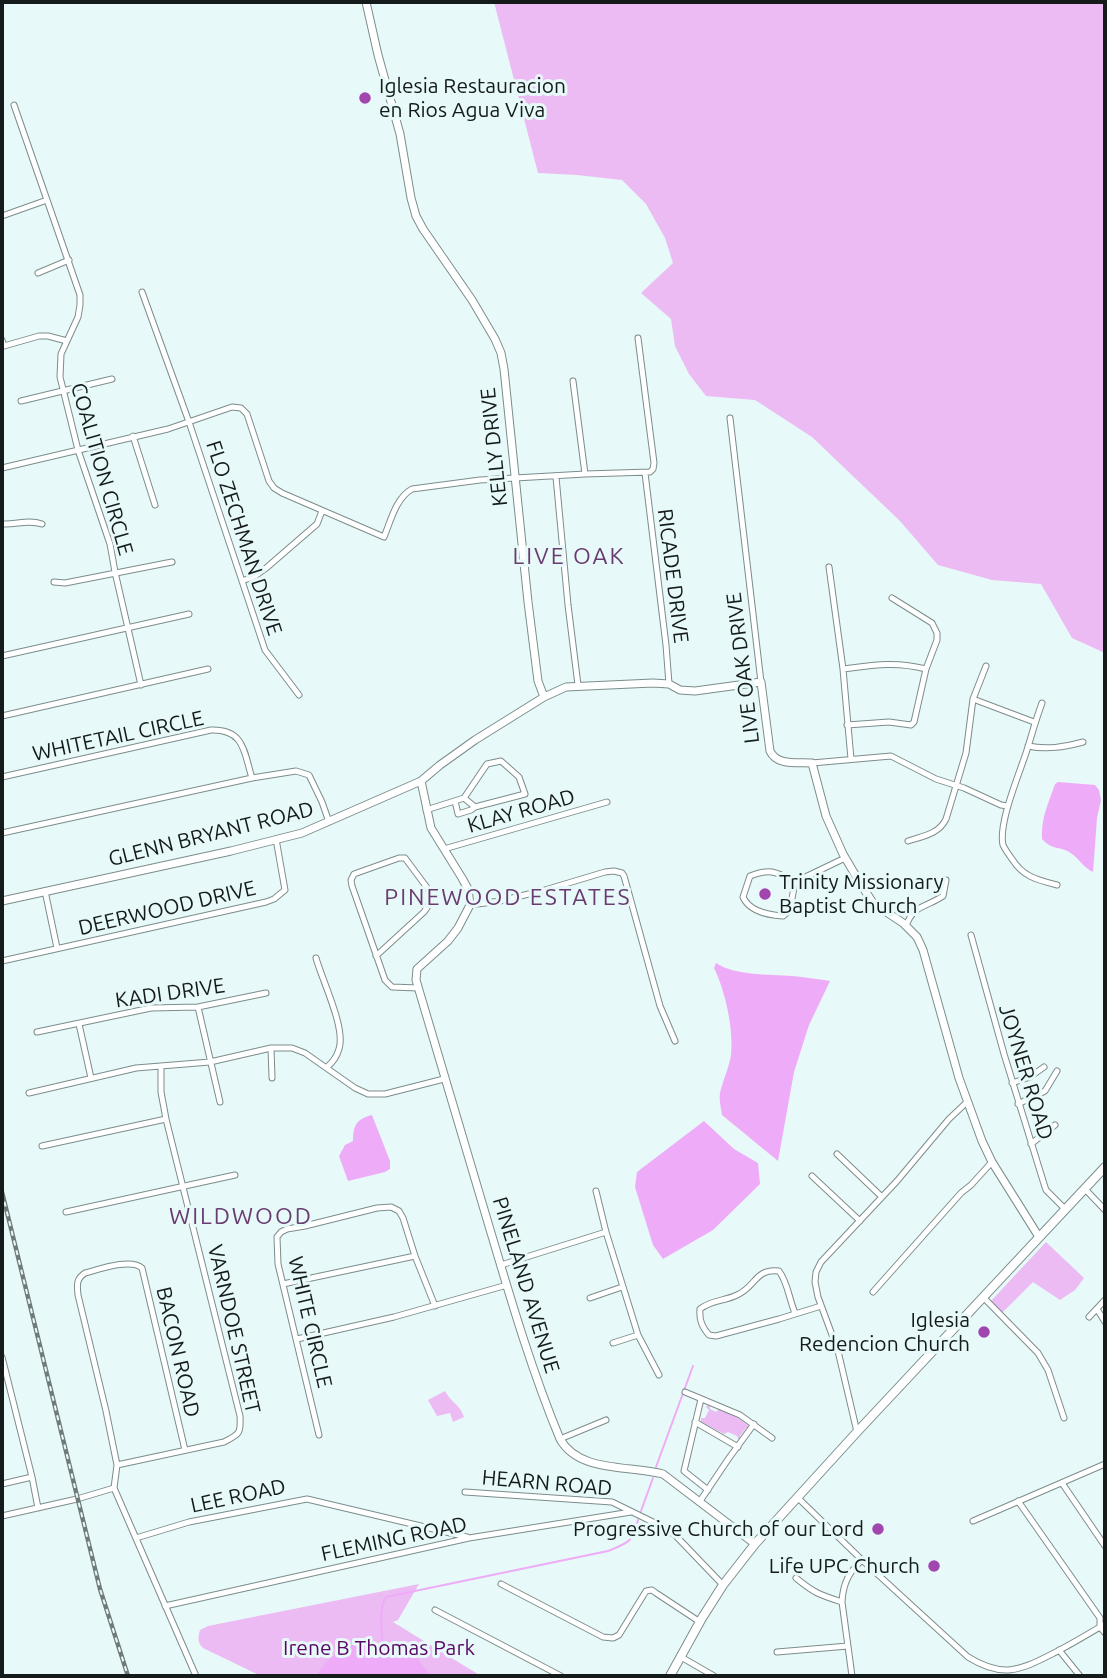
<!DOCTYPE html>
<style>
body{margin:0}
#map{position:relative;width:1107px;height:1678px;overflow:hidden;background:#e7f9f8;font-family:Ubuntu,sans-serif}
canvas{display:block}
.frame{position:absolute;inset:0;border:4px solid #141b1a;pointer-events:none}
</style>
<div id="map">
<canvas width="1107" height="1678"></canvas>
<div class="frame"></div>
</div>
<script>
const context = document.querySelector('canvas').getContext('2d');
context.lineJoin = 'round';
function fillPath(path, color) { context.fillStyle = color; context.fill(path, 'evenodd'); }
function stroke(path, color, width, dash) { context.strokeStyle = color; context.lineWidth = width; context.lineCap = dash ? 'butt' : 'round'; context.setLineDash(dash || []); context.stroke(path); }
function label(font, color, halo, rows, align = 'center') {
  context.font = font + ' Ubuntu,sans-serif'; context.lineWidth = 6; context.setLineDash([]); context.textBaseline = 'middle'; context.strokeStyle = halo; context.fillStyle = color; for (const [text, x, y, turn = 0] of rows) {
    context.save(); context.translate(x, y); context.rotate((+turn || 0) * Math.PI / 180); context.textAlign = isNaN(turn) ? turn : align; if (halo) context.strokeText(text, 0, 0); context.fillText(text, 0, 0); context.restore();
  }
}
const green = new Path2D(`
 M494 2H1105V653L1072 638 1041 584 992 580 938 565 900 521 812 437 755 400 706 396 689 374 675 346 671 319 641 293 673 263 665 238 646 204 622 180 577 175 538 173Z
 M1046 1242 1084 1278 1075 1290 1060 1300 1033 1282 1001 1314 990 1302Z
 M445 1391C452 1404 459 1403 464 1417L453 1422 450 1413 437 1416 428 1400Z
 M708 1405 710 1406V1409L716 1412 719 1409C730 1414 743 1419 750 1428L749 1430 746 1428 740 1436V1439H738L737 1436 728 1432 724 1434 701 1422V1418H705L709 1410 706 1407Z
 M419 1584 398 1620 393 1622 481 1676H261L203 1648C197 1642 198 1638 200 1630L208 1626Z`);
const water = new Path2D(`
 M1058 782 1095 785 1099 790 1101 800 1097 818 1093 872C1084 868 1080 860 1072 854 1061 845 1054 852 1042 839 1041 817 1048 805 1055 784Z
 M716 963C735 976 769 974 792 976 805 977 817 979 830 981L809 1025 794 1072 778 1161 722 1115C721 1108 719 1100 720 1093 723 1080 729 1068 731 1055 734 1030 725 990 714 968Z
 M372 1115 390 1161V1169L385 1172 348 1181 339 1156 345 1145 353 1141C353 1125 357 1119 372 1115Z
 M704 1121 734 1149 758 1163 760 1184 713 1230 663 1259 653 1245 635 1187 637 1172Z
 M365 1641 380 1644H395L417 1658 431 1676H317C323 1659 347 1646 365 1641Z`);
const stream = new Path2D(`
 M656 1467 693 1366
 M641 1511 653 1478
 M383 1646C382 1631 378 1611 386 1597L608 1551C630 1542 631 1543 638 1520`);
const street = new Path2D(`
 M14 105 80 295V305L78 317 61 354 60 377 78 450 110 544 115 572 141 685
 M2 216 47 200
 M38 273 69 260
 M142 292 189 422 265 650 299 695
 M2 340 4 346 39 336H48L67 341
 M573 381 585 474
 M21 401 112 379
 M730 418 761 682
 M133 436 155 505
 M2 468 168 429 232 407 241 408 247 414 269 481 274 488 282 493 384 537C391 520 396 498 412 489L480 480 585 474 650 472 653 469 654 463 638 338
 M645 473 666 645 669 684
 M556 477 568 605 578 685
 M2 524C16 525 28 519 42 524
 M829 567 843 669 851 759
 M242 581 255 576 265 569 317 524 322 511
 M54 582 65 583 172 562
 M2 656 189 614
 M843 669C873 665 896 661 926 669
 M973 699 1034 722
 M1042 703C1036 719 1032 734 1027 750 1020 772 998 823 1003 845 1005 849 1009 855 1012 859 1023 877 1038 880 1057 885
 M2 716 208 669
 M847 725 889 722 911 725 914 722 926 669 937 640V633L932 623 892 598
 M1028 746C1047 750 1064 747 1083 742
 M812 763 891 756 936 779 964 788 1001 805 1008 806
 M2 777 211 730C245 729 244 753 252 778L2 833
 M252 778 296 771 309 775 322 802 329 822
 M455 801 458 814 471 810 475 807
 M426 810 464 798 475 807 525 794 519 777 501 761 487 764 464 798
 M908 841C923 836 939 834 946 819L966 753 973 699 986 666
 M444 849 607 802
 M795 882C776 872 771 868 750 876L743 897C749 911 768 915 783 916L790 910 795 882 845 858
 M45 891 57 948
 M470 905 500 901 545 890 605 872 614 871 622 873 624 876 660 1006 675 1041
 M906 926C913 905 927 907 943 896L946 880
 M971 935 1004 1054 1044 1184 1046 1190 1066 1210
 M376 956 424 912 430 903 431 893 405 858H399L354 874 351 880 352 886 385 980 392 987 418 988
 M316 958C322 980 346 1028 339 1049 337 1056 332 1063 327 1067
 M2 961 266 902 274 899 285 890 276 839
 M198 1007 220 1102
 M79 1024 91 1078
 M37 1032 151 1008 198 1007 266 993
 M271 1048 272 1078
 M1012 1083 1030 1077 1044 1067
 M29 1093 136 1068 210 1062 271 1048H292L305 1053 355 1088 368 1094H385L444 1079
 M1018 1104 1045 1091 1057 1071
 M1031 1144 1055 1125
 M42 1146 166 1119
 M837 1154 882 1197
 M812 1176 860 1221
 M1085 1189 1105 1210
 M596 1191 606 1232 638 1335 659 1375
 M66 1212 235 1175
 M501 1265 606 1232
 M283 1284 415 1256
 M873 1292 961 1193 971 1185 992 1162
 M590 1298 622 1287
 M984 1298 1038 1353 1048 1370 1064 1418
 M1097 1309 1105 1322
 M795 1313C789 1299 788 1283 779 1271 755 1268 756 1287 737 1295 725 1301 711 1300 700 1309 699 1320 702 1327 709 1335L716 1336 779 1319 821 1306
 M1089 1317 1105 1300
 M297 1339 394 1317 507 1285
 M613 1343 638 1335
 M2 1357 32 1477 38 1508
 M685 1392 740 1415 772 1438
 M701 1399 684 1471 708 1490
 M695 1422 738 1447
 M857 1432 838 1351 818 1297 815 1282 816 1272 821 1262 897 1181 949 1119 967 1102
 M319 1435 278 1264 277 1237 281 1232 287 1229 305 1226 377 1208 391 1207 399 1211 403 1218 415 1256 435 1306
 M560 1439 606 1420
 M117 1465 224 1442C240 1434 241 1433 240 1416L166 1119 161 1092V1067
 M1062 1483 1105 1546
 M2 1484 32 1477
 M114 1488 117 1465 106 1411 78 1295C77 1285 76 1279 85 1273 100 1269 131 1258 142 1268L185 1450
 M114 1488 196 1676
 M465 1492 612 1502 657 1524 675 1535 723 1585
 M798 1498 862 1560 968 1657C1002 1678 1019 1671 1052 1654 1070 1645 1088 1634 1105 1624
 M700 1501 729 1458 754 1424
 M1018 1501 1100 1618V1627L1105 1633
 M2 1516 77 1499 114 1488
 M973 1521 1105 1464
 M136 1538 189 1522 307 1499 467 1537
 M796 1578C814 1593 820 1595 842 1602
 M501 1584 603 1637 613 1638 619 1635 646 1591 652 1590 656 1593 700 1622
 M165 1606 469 1538 631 1512
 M435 1610 561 1676
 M1059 1650 1080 1676
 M777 1652 848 1646
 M681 1657 714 1676
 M852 1676 842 1602C843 1583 849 1572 862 1560`);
const secondary = new Path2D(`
 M366 2 378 55 400 134 411 198 416 216 423 229 472 300 495 339 501 353 504 369 528 602 538 681 544 697
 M421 781 431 828 462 878 468 889 470 905 458 928 448 941 417 969 416 980C439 1059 463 1137 486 1216 508 1290 530 1367 560 1439 579 1473 630 1465 663 1474L755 1544
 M2 901 231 851 302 833 421 781 440 765 475 740 544 697 566 687 653 683 669 684 680 690 695 691 761 682 770 751C777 766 797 762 812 763L826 816 843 854 860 883 873 903 903 923 917 937 923 950 959 1078 982 1141 992 1162 1039 1237`);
const primary = new Path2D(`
 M670 1676 702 1618 723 1585 755 1544 857 1432 1105 1167`);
const rail = new Path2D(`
 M2 1192 100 1589 128 1676`);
const markers = [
 [365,98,7,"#a145af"],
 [765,894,7,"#a145af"],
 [984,1332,7,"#a145af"],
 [878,1529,7,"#a145af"],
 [934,1566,7,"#a145af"]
];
const poiNames = [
 ["Iglesia Restauracion",379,86,"left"],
 ["en Rios Agua Viva",379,110,"left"],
 ["Trinity Missionary",779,882,"left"],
 ["Baptist Church",779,906,"left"],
 ["Iglesia",970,1320],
 ["Redencion Church",970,1344],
 ["Progressive Church of our Lord",864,1529],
 ["Life UPC Church",920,1566]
];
const streetNames = [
 ["KELLY DRIVE",494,447,-96],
 ["COALITION CIRCLE",102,469,74],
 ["FLO ZECHMAN DRIVE",244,538,72],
 ["RICADE DRIVE",673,576,83],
 ["LIVE OAK DRIVE",743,668,-97],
 ["WHITETAIL CIRCLE",118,736,-12],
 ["KLAY ROAD",521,811,-16],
 ["GLENN BRYANT ROAD",211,834,-14],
 ["DEERWOOD DRIVE",167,908,-13],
 ["KADI DRIVE",170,993,-8],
 ["JOYNER ROAD",1026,1072,73],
 ["PINELAND AVENUE",526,1285,73],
 ["WHITE CIRCLE",310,1322,77],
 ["VARNDOE STREET",234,1329,77],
 ["BACON ROAD",178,1352,77],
 ["HEARN ROAD",547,1483,5],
 ["LEE ROAD",238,1496,-12],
 ["FLEMING ROAD",394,1539,-12]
];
const parkNames = [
 ["Irene B Thomas Park",379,1648]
];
const neighbourhoodNames = [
 ["LIVE OAK",569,556],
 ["PINEWOOD ESTATES",508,897],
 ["WILDWOOD",241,1216]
];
fillPath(green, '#ecbbf3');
fillPath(water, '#eeacf8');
stroke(stream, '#eeacf8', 2);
stroke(street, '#7c8d8c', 7);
stroke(secondary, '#7c8d8c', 9);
stroke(primary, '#7c8d8c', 10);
stroke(street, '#fff', 5);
stroke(secondary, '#fff', 7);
stroke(primary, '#fff', 8);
stroke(rail, '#6f7b7a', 4.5);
stroke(rail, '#e7f9f8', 2, [5]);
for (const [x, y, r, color] of markers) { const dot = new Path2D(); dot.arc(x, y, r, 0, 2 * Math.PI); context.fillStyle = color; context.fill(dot); stroke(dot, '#e7f9f8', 2.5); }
label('21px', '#141b1a', '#e7f9f8', poiNames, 'right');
label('21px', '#141b1a', '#e7f9f8', streetNames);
label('21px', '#5a0666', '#e7f9f8', parkNames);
context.letterSpacing = '2px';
label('23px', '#693c71', '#e7f9f8', neighbourhoodNames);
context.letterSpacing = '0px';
</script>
